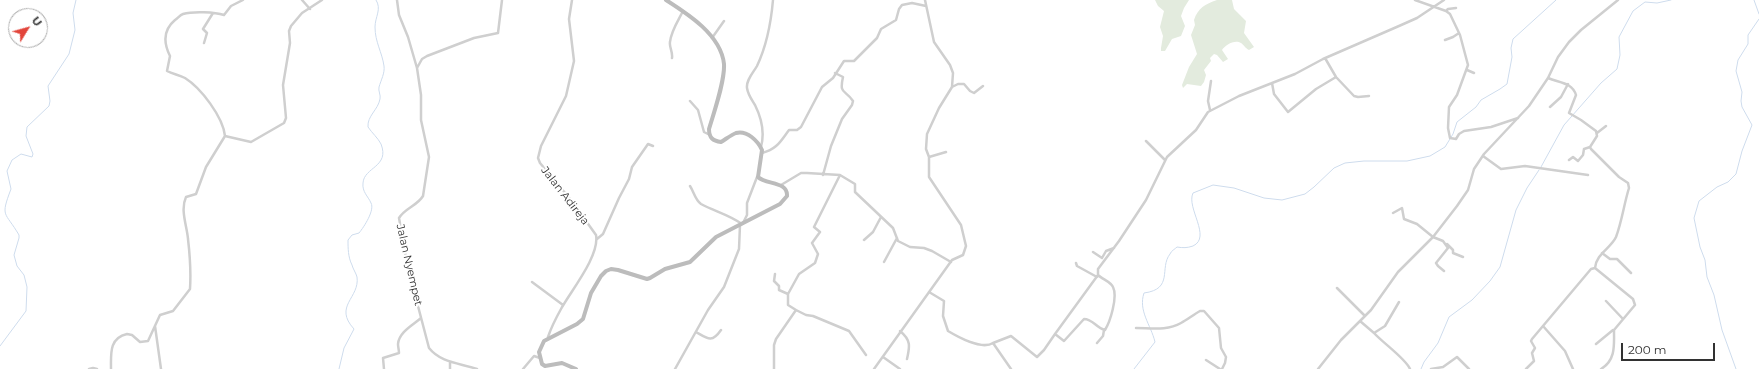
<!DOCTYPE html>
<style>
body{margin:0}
#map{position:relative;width:1759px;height:369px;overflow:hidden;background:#fff;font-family:Montserrat,sans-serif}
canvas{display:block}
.north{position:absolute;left:8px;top:8px;width:40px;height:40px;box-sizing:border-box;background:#fff;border:1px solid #adadad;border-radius:50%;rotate:53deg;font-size:11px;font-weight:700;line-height:16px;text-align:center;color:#323232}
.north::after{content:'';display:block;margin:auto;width:14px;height:18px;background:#e2453b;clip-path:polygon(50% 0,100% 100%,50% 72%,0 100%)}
.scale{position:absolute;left:1621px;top:343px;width:94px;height:18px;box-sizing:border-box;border:2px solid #323232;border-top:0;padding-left:5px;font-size:12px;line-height:14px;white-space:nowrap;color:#323232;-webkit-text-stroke:3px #fff;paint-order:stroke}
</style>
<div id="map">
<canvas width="1759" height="369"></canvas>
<div class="north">U</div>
<div class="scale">200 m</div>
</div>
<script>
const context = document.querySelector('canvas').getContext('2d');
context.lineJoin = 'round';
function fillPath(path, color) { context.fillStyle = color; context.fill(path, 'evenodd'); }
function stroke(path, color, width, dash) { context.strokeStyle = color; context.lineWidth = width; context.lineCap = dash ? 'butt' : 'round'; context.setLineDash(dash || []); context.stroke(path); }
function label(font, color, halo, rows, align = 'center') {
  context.font = font + ' Montserrat,sans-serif'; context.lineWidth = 4; context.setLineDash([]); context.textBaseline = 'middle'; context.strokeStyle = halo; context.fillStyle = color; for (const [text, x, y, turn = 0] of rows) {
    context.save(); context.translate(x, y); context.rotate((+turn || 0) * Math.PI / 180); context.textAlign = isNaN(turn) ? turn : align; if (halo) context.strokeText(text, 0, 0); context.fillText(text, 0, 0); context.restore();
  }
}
const green = new Path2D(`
 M1155 0H1189L1184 8 1181 16 1185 26 1181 36 1172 39 1165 51H1161V48L1163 36 1160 27 1164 11 1158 6Z
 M1217 0H1232L1234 9 1246 21 1244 33 1254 47 1249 50C1245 48 1244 45 1241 43 1235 39 1225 45 1222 50L1228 59 1223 62 1217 55 1214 54 1210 58 1211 61 1204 70 1206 75 1204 82 1201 86 1187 84 1183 88 1182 85 1189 67 1197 54 1191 35 1195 25 1194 20C1198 8 1205 4 1217 0Z`);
const stream = new Path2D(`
 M1754 0 1759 14
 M1541 167 1564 125 1601 83 1617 69 1620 55 1619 37 1633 11 1645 2 1657 3 1671 0
 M0 346 26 311 27 287 24 275 17 266 14 255 19 238V235C5 211 0 218 11 189L7 171 12 160 21 154 32 157 33 154 26 136 27 127 49 106 50 101 48 86 69 54 75 30 73 13 76 0
 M339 369 344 348 354 329C333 306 360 298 357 277 356 273 353 269 352 265 348 257 348 248 348 240L352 235 359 233C364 227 375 210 371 203 368 196 362 192 363 183 364 167 390 167 381 144 378 138 372 133 368 127 367 116 378 110 380 99 381 95 378 91 379 87 381 80 385 73 384 66 382 52 375 42 375 27 375 17 382 9 376 0
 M1134 369 1155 342C1151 325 1138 311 1144 293 1174 289 1159 268 1170 254 1171 251 1175 249 1177 247 1183 248 1187 248 1193 246 1212 237 1186 208 1193 193L1213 185 1234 188 1264 198 1282 200 1305 194 1314 187 1334 168 1345 163 1364 161H1407L1430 156 1445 147 1453 134 1457 122 1476 107 1481 100 1500 89 1507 84 1512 57 1511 48 1513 39 1556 0
 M1421 369 1424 362 1438 343 1449 317 1472 300 1490 281 1500 267 1516 210 1527 188 1539 170
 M1736 369 1722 330 1714 295 1707 277 1705 260 1700 247 1694 218 1699 201 1717 187 1728 182 1736 174 1742 151 1752 125 1742 107 1741 101 1742 92 1736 71 1738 60 1748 44V35L1759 19`);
const street = new Path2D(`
 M302 0 310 9
 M397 0 399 15 408 37 417 68 421 95V120L429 157 423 196C417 206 405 208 399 218L408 268 429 348C441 363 460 363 477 369
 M1415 0 1446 11 1450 14 1460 35 1468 65 1457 95 1449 107 1448 128 1450 138 1456 139 1459 134 1464 131 1491 127 1518 118
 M1446 11 1448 9 1456 8
 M712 38 724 21
 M1445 40 1453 37 1459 33
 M204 43 207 33 203 29 213 13
 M672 58C673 52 669 47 670 42 671 31 678 21 683 11
 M1325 58 1336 77 1354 96 1358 97 1369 96
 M417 68 422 59 427 56 474 38 498 33 502 0
 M1467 70 1474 73
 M1272 83 1274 94 1288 112 1316 89 1336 77
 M952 87 958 84H964L970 91 974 93 983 86
 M690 101 698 110 704 132 710 135
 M1550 107 1561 97 1568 84
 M1210 110 1208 101 1211 81
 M1597 133 1606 126
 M225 136C223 117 201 88 185 78 179 75 173 74 167 71L170 56C163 42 163 30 175 20 178 18 180 15 183 14 193 11 215 12 224 15L231 6 243 0
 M1146 141 1165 160
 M761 147C765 132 762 119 755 105 752 100 748 95 747 88 746 80 753 73 757 66 767 45 771 23 773 0
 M762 153C777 149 780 142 789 130H797L801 127 822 87 833 78 844 61H854L877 38 881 29 896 20 899 9 902 5 912 3 926 6
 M1483 156 1501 169 1525 166 1588 175
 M929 157 946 152
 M1569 160 1573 157 1578 161 1583 155 1584 149 1590 147
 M823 175 831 146 842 119 852 105 853 101C845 89 839 95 843 77L835 73
 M781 185 801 173H807L840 175 855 184V192L893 228 898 241 910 247 924 248 932 251 951 262
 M690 186C694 192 695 200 701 204 714 211 730 215 742 224
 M1393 213 1402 208 1404 219 1417 224 1433 237 1443 241 1448 248 1436 263 1438 266 1444 271
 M743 223 747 215V203L757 177
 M597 239 603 234 619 198 629 179 632 167 648 144 653 146
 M864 240 873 232 881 217
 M1447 244 1453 250V253L1463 257
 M1093 252 1102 258 1106 251 1114 248
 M1602 253 1610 259H1617L1631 273
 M884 262 897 238
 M1076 263 1077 266 1097 277
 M1595 268 1633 299 1635 305 1614 330C1614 345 1616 360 1601 369
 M775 274 774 281 779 286V290L788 294 799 274 815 263 818 254 812 243 820 232 814 227 840 175
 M532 282 563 305
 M1337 288 1365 316
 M929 292 944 301 943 316 948 331C958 337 982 350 993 343L1011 369
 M788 294V305L796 310
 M1606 301 1623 319
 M1360 321 1374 333 1385 326 1399 302
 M155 326 161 369
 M1543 326 1565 351 1573 369
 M1136 328C1151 328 1167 331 1181 323 1187 320 1193 315 1200 311H1204L1219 328 1221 348 1226 357 1225 363 1222 369
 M900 331C911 340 910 346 907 359
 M696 332C708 339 712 343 721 330
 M1374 333C1383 343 1406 359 1410 369
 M1055 334 1098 275
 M548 337C551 328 556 318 561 309 570 292 600 256 596 235L571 200 540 163 538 158 541 146 566 96 574 61 569 19 572 0
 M993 343 1011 336 1037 357 1044 350 1055 334 1064 341 1084 319C1093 319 1096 328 1105 330 1110 322 1118 297 1113 287 1111 282 1102 279 1098 275V269L1119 241 1146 200 1167 157 1196 130 1208 112 1239 96 1295 74 1323 59 1399 26 1417 18 1444 0
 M1097 343 1103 336 1104 330
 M1596 344 1613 330
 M883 357 900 369
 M1206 360 1220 369
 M89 369 93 368 97 369
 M111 369C111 354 109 338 127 334L132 335 140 342 148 341 160 315 173 311 190 289C191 273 190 256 188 239 187 226 180 210 186 197L196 194 206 167 225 136 251 142 284 123 286 118 283 85 290 43 289 31 291 26 302 13 322 0
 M384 369 383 358 399 353C399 350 398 347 398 344 399 332 413 325 421 318
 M450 369V362
 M523 369 534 356 540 358
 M675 369 708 310 724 287 739 249 740 225
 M774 369V345L776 339 796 310 806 315 813 316 849 331 866 355
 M874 369 952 260 963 255 966 246 961 225 929 177V157L926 149 927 134 939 108 952 87 953 73 950 65 934 42 925 0
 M1318 369 1341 340 1371 310 1398 272 1433 237 1457 206 1468 190 1474 169 1484 154 1529 106 1548 78 1558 57 1569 42 1581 30 1618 0
 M1431 369 1443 367 1457 357 1469 369
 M1526 369 1534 361 1532 353 1535 348 1531 341 1532 339 1591 269 1595 268C1596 254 1611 248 1616 237 1622 221 1624 204 1629 188L1628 183 1619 177 1591 149 1590 147 1597 136 1596 131 1581 120 1569 113 1576 95C1572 82 1559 83 1548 78`);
const secondary = new Path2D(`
 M576 369 562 363 545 366 542 364 539 352 544 341 577 324 583 319 591 293 601 276 606 271 611 269 618 270 647 279 650 278 665 269 690 262 716 237 780 204 787 196C788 181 766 185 758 177L762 150C758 141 747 130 736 133 731 135 726 139 721 142 713 141 709 138 709 129 714 112 725 81 724 64 721 35 688 14 666 0`);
const streetNames = [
 ["Jalan Adireja",565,196,52],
 ["Jalan Nyempet",409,265,77]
];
fillPath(green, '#e3ebde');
stroke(stream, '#cedced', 1);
stroke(street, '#cfcfcf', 2.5);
stroke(secondary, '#bcbcbc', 4);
label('11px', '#323232', '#fff', streetNames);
</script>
